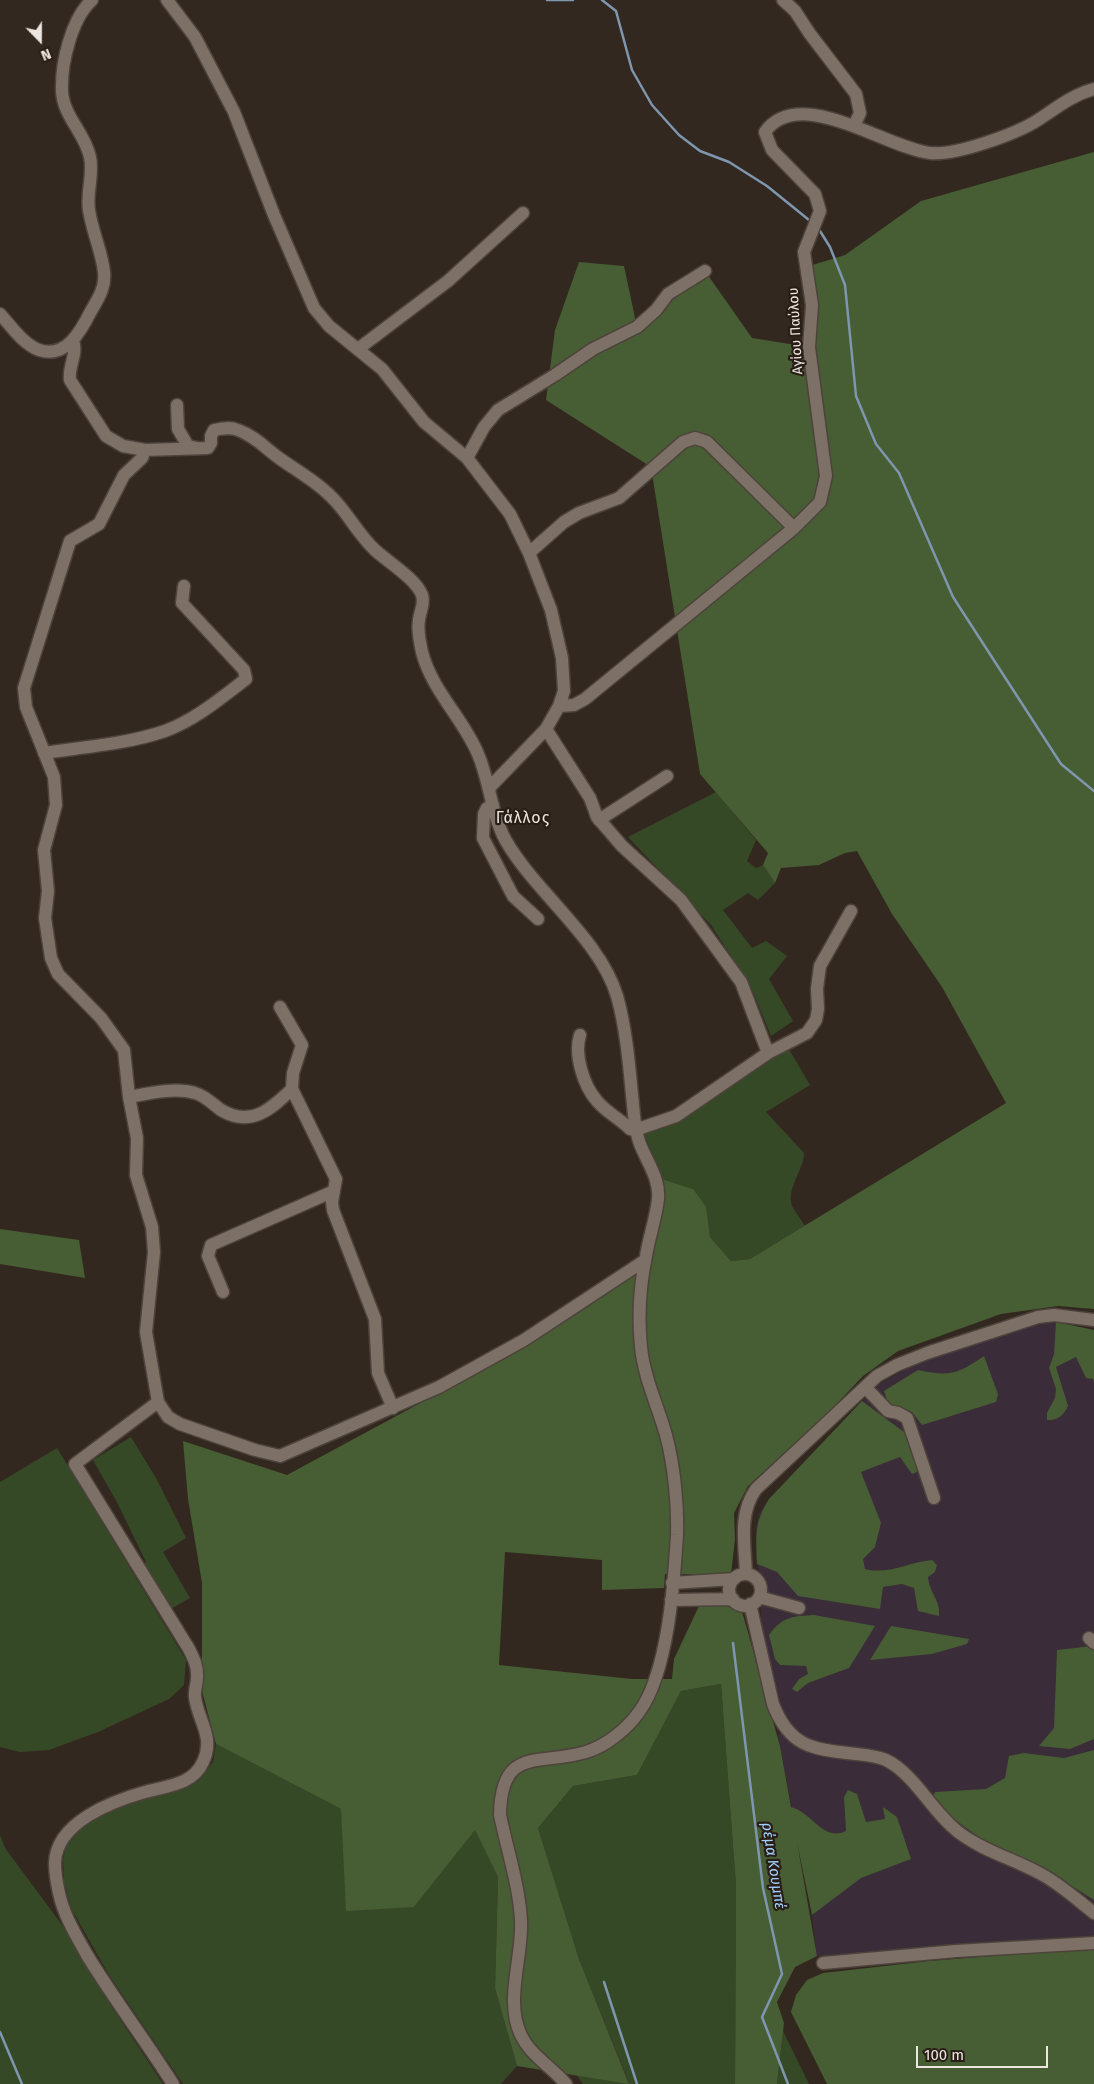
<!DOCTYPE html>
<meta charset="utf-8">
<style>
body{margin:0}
#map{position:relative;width:1094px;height:2084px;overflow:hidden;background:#33281f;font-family:"Fira Sans",sans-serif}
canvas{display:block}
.north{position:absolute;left:15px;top:15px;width:50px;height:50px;-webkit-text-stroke:4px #291e16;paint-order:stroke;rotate:158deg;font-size:14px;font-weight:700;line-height:20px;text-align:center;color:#ede6e0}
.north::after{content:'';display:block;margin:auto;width:18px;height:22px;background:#ede6e0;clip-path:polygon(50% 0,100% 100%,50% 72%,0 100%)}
.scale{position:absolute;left:916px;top:2046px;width:132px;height:22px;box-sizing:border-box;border:2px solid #ede6e0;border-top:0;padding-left:6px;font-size:15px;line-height:18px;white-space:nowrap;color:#ede6e0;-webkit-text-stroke:4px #291e16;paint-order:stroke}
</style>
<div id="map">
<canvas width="1094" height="2084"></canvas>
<div class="north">N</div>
<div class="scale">100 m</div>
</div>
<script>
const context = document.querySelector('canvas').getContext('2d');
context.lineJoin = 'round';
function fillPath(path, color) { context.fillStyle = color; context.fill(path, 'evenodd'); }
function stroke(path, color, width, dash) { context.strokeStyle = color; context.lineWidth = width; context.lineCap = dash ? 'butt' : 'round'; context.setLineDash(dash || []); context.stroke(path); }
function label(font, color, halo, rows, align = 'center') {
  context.font = font + ' "Fira Sans",sans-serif'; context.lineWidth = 4.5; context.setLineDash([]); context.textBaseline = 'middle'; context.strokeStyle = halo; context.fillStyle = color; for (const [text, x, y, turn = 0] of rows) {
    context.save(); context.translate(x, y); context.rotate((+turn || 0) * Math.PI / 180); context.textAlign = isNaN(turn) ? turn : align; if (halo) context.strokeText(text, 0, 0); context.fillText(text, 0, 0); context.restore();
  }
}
const education = new Path2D(`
 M1036 1322H1056L1094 1330V1937L817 1956 812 1915 778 1735 789 1726 784 1714 762 1630 756 1528 759 1514 769 1499 879 1384 929 1357Z`);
const green = new Path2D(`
 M716 792 756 840 747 861 756 868 763 865 775 883 758 900 748 893 723 910 752 948 766 941 787 956 769 979 793 1021 771 1036 751 987 711 925 628 837Z
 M787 1046 810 1085 766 1112 804 1153C804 1170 786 1188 792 1206 795 1212 801 1219 805 1226L750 1259 731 1261 710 1237 708 1225 693 1189 662 1179 643 1131Z
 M131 1437 156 1478 186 1538 163 1552 190 1598 169 1610 144 1566 146 1562 118 1504 93 1460Z
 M57 1448 186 1660 184 1685 169 1699 98 1732 49 1750 20 1752 0 1747V1482Z
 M721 1684 736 1886 735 2084H583L576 2074 629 2083 579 1959 538 1828 573 1786 637 1775 681 1691Z
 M216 1744 341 1809 414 1907 475 1829 498 1877 495 1988 517 2066 501 2084H183L109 1975 71 1908 64 1882 63 1860 66 1846 75 1833 89 1823 118 1807 146 1797 184 1789 198 1781 213 1762Z
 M0 1835 5 1848 68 1933 104 1995 163 2084H0Z
 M783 2031 809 2084H777Z`);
const forest = new Path2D(`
 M1094 152V1309L1058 1306 1001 1314 898 1351 863 1376 828 1413 748 1486 734 1513 735 1539 731 1574H665L664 1588 602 1590V1560L505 1552 499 1665 632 1679H672L674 1659 699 1606 730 1602 739 1608 743 1615 780 1746 791 1807C813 1813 823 1842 846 1831L844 1797 848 1790 857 1794 866 1822 885 1819 883 1807 897 1817 911 1859 861 1878 812 1915 797 1842 817 1956 795 1967 777 2002 784 2023 777 2084H735L736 1886 721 1684 681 1691 637 1775 573 1786 538 1828 579 1959 629 2084 517 2066 495 1988 498 1877 475 1830 414 1907 346 1911 341 1809 216 1744 202 1691V1583L188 1499 183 1441 287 1475 526 1346 634 1274 662 1210 664 1190 662 1179 693 1189 706 1207 710 1237 731 1261 750 1259 1006 1103 942 987 892 914 857 851 845 853 819 865 781 868 775 883 763 865 768 853 700 774 651 467 546 400 555 330 579 262 624 266 637 327 705 271 752 338 809 347 806 267 845 255 921 201Z
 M0 1229 79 1240 85 1278 0 1264Z
 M1056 1322 1094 1330V1382L1093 1379 1086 1378 1076 1357 1056 1367 1068 1406C1064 1415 1057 1421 1047 1420V1413L1055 1398 1056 1389 1049 1368 1054 1354Z
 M984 1356 998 1394 996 1402 922 1425 912 1412 888 1403 884 1391 918 1370C949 1377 958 1374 984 1356Z
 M862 1401 908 1435 919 1471 912 1474 900 1457 861 1472 881 1523 875 1547 863 1559 865 1569C889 1575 909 1562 932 1560L937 1565 935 1572 928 1577C929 1592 941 1601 939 1616L918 1611 914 1588 902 1584 883 1587 880 1609 798 1596 777 1572 757 1564C756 1536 754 1523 769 1499Z
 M814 1615 875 1626 849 1668 808 1683 797 1692 792 1689 799 1679 808 1674 806 1666 780 1665 775 1659 769 1635C782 1617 792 1616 814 1615Z
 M891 1626 969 1639 967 1644 932 1654 870 1660Z
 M1092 1646 1094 1648V1739L1070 1749 1039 1746 1054 1728 1057 1650Z
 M1094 1750V1900L1037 1864 984 1841 950 1816 933 1797 935 1792 986 1789 1005 1778 1009 1756 1024 1753 1064 1758Z
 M1069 1950H1094V2084H827L791 2012 796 1995 807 1980 823 1973 929 1961Z`);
const stream = new Path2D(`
 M547 0H573
 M602 0 616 11 632 70 652 105 679 135 700 151 729 162 767 186 809 220
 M820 231 830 247 845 285 856 396 876 444 899 473 953 597 1061 764 1094 791
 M733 1643 763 1888 782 1974 762 2017 788 2084
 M604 1982 637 2084
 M0 2032 22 2084`);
const minor = new Path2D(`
 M167 0 195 37 234 112 274 215 314 308 329 326 382 369 424 422 467 458 510 514 529 553 551 610 562 658 564 691 559 706 546 729 490 787
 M783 0 795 11 810 34 856 94 860 113 854 126
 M0 314C11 326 23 344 39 350 66 359 81 331 91 311 98 299 106 287 104 272 102 252 92 231 89 210 86 192 94 175 90 157 85 133 63 116 62 91 61 64 71 19 92 0
 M73 341C78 354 68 366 70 380L106 436 123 446 145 450 208 448 211 443V436L214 430C223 428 230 427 238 430 255 436 265 448 279 458 300 473 322 485 338 504 351 519 360 536 375 550 388 562 416 579 422 595 425 605 420 610 419 620 417 630 420 643 422 652 432 691 463 718 478 754 490 782 491 814 506 841 536 893 600 939 617 996 626 1028 629 1063 632 1095 634 1112 634 1129 640 1144 647 1162 660 1179 658 1199 656 1218 649 1237 646 1256 640 1285 638 1318 641 1347 644 1378 658 1406 666 1435 674 1465 678 1504 677 1535 674 1583 668 1673 639 1712 627 1729 606 1746 586 1752 540 1766 501 1745 500 1815 507 1849 519 1885 521 1920 523 1957 505 1998 520 2033 530 2056 551 2066 566 2084
 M358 349 448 281 523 213
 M177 405 178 429 188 446 197 448
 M467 458 484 427 498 410 555 375 593 349 637 327 656 310 668 294 705 271
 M529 553 564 522 579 513 619 498 683 442 695 438 707 442 794 528 820 502 826 476 809 347 812 305 804 252 820 211 815 194 772 150 765 132C799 84 886 148 930 153 955 156 1016 134 1038 120 1056 108 1072 95 1094 89
 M559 706 574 705 585 699 794 528
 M546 729 590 798 597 817 622 846 681 900 741 982 768 1053
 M44 753C84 747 127 744 165 731 195 720 221 698 246 679L244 670 182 603 184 586
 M493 805 487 808 484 814 483 838 513 896 538 919
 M599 820 667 776
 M280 1007 302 1045 293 1073 292 1089 336 1179 332 1202 333 1210 375 1319 378 1373 393 1408
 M580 1035C574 1054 583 1085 597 1101 606 1112 620 1119 630 1129L635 1130 676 1116 768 1053 807 1033 816 1020 818 1009 817 989 820 966 851 911
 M292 1089C271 1109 251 1128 221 1110 214 1105 204 1095 195 1093 175 1087 150 1093 129 1097L137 1138 136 1175 152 1227 154 1252 146 1332 158 1402 168 1417 180 1424 255 1450 280 1456 439 1387 524 1340 644 1261
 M129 1097 124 1050 101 1018 58 974 51 958 45 918 48 891 44 850 56 805 54 777 26 707 24 688 70 541 99 524 124 475 142 458 145 450
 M223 1292 208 1256 211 1245 334 1191
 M865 1387 888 1411 898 1413 907 1418 934 1498
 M158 1402 75 1464 189 1649C194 1659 198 1667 197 1678 197 1684 194 1691 195 1697 198 1721 215 1737 203 1762 193 1785 166 1786 145 1792 113 1801 56 1822 55 1863 55 1872 57 1884 59 1893 64 1916 76 1935 87 1955 114 1999 145 2040 173 2084
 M746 1574C745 1545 738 1514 756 1489L877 1376 897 1365 927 1353 1038 1317 1054 1315 1094 1320
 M729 1590a16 16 0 1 1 32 0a16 16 0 1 1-32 0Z
 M672 1583 734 1579
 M759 1597 799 1608
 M671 1600 733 1599
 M750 1604 773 1704C790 1748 813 1749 856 1754 865 1755 877 1756 886 1760 915 1774 934 1815 961 1834 984 1851 1013 1859 1039 1873 1059 1883 1076 1899 1094 1913
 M1089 1638 1094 1643
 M823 1963 956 1951 1094 1943`);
const streetNames = [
 ["Αγίου Παύλου",796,331,-93]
];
const waterNames = [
 ["ρέμα Κουμπέ",773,1866,81]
];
const quarterNames = [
 ["Γάλλος",523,819]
];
fillPath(education, '#3a2c39');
fillPath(green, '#364927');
fillPath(forest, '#475d33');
stroke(stream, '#7e96ae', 2.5);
stroke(minor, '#4d433c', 15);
stroke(minor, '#7d7066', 12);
label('14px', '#ede6e0', '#291e16', streetNames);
label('italic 15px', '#a1cffd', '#291e16', waterNames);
context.letterSpacing = '1px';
label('16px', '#ede6e0', '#291e16', quarterNames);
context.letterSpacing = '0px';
</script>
